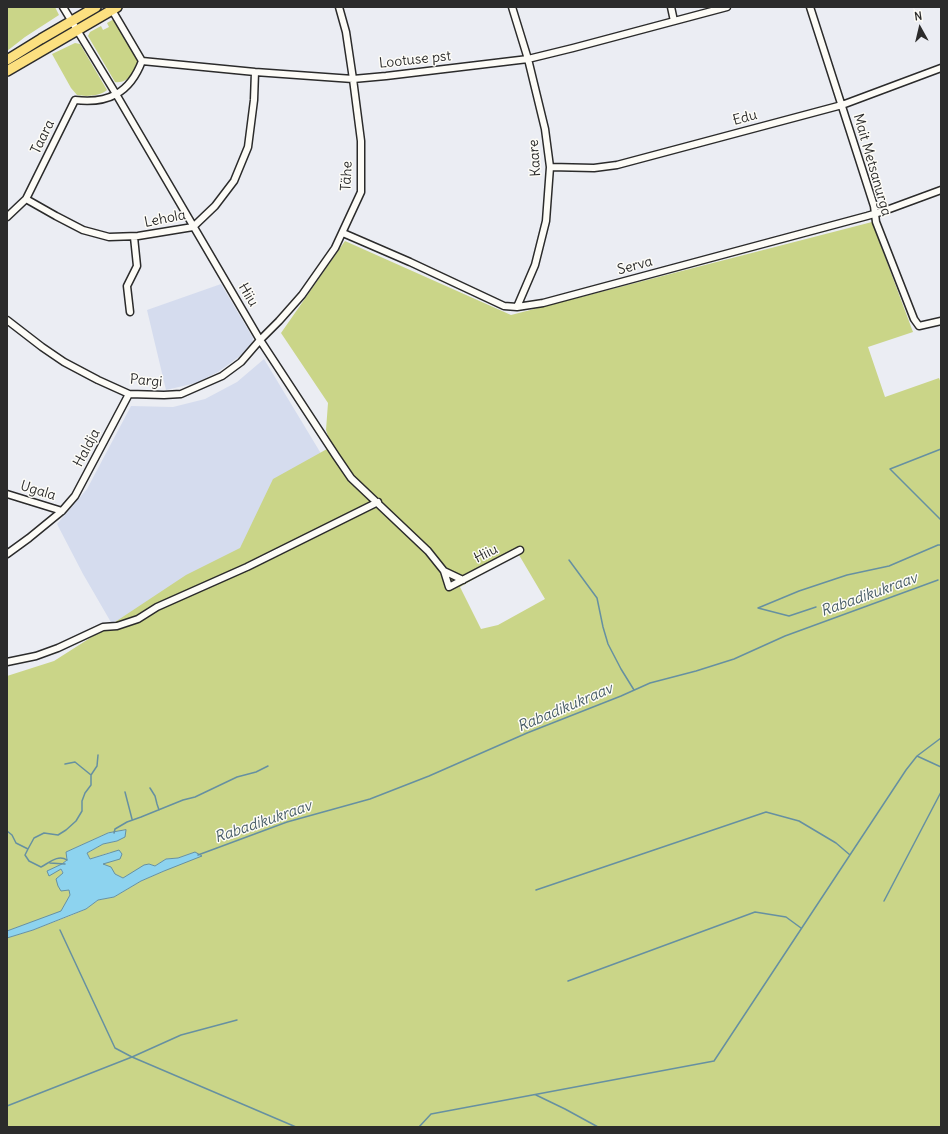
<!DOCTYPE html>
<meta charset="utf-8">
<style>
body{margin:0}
#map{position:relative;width:948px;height:1134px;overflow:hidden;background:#ebedf3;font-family:Delius,sans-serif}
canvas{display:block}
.frame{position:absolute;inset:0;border:8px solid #2b2b2b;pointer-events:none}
.north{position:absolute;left:900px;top:8px;width:40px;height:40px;-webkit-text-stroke:3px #fdfcf7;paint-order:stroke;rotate:352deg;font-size:11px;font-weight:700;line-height:16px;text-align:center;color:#2b2b2b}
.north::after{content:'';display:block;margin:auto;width:14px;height:18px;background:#2b2b2b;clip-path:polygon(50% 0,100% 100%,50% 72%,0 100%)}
</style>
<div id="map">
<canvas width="948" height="1134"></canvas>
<div class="frame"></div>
<div class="north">N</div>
</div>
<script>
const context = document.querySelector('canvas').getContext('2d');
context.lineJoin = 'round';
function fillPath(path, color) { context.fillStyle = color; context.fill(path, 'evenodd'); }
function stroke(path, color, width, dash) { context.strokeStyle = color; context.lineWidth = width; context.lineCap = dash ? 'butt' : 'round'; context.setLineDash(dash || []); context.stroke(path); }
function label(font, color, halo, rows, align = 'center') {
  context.font = font + ' Delius,sans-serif'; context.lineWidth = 3; context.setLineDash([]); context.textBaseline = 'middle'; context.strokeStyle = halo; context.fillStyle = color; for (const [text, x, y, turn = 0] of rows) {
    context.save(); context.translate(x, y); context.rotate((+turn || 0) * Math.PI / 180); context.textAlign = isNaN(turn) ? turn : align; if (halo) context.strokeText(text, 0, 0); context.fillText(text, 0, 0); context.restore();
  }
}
const built = new Path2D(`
 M221 284 253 338 251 348 218 372 196 383 166 390 147 310Z
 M264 359 355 510 112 624 83 574 57 524 87 489 131 406 173 407 205 399 237 382Z`);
const green = new Path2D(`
 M7 7H55L59 15 25 37 7 51Z
 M114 19 138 61C136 72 127 84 115 82L88 36 90 32 101 26 103 30 109 27 107 23Z
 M75 43 80 44 107 90C100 96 86 97 77 95L71 88 52 54Z
 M872 222 913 332 868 347 885 397 939 378 941 383V1127H7V938L33 930 72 915 86 909 98 900 114 897 141 881 164 871 195 852 178 858 166 859 155 866 149 864 123 878 115 874 103 864 111 852 90 859 87 853 103 844 117 841 126 830 108 833 66 852 67 860 62 864 48 871 60 869C64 874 70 887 70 894 69 899 64 906 61 912L7 931V676L54 661 112 624 186 575 240 548 273 479 327 449 330 442 326 430 328 403 281 333 345 241 511 315ZM519 555 545 599 498 625 481 629 460 587 491 569Z`);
const water = new Path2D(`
 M126 830 125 837 117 841 103 844 87 853 90 859 119 850 122 854 120 859 103 864 111 867 115 874 123 878 144 865 149 864 155 866 166 859 178 858 195 852 202 856 164 871 141 881 114 897 98 900 86 909 33 930 7 938V931L61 911 70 895 69 890 61 891 58 886 56 879 63 873 61 869 49 876 47 871 62 864 67 860 66 852 108 833Z`);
const stream = new Path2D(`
 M941 449 890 469 941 520
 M569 560 597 598 603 627 608 644 621 669 634 690
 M816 607 789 616 758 608 799 591 847 575 889 566 938 545H941
 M917 756 941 767
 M65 764 75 762 91 775
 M150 788 155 796 157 804 159 810
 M125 792 132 819
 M7 831 12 835 16 843 28 849 25 855 29 861 41 867C49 863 58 854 67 860
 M114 833 115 829 127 822 141 817 183 800 195 797 237 777 256 772 268 766
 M28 849 34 838 44 833 58 835 66 830 76 821 82 811V801L85 793 91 785V775L97 766 98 755
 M198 855 287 822 370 799 429 776 527 733 621 696 650 683 696 671 734 659 785 636 938 580
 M50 863 65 864
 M536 890 766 812 799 821 836 843 850 855
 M884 901 941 792
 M60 930 115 1048 132 1057 296 1127
 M568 981 755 912 786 917 801 928
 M536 1095 565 1109 598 1127
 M7 1106 132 1057 181 1035 237 1020
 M419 1127 431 1114 714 1061 906 770 917 756 941 738`);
const minor = new Path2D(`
 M63 7 116 94 260 340 336 456 351 478 428 551 444 571 449 587 520 550
 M512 7 528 59 545 129 550 167 546 221 535 265 517 307
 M671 7 674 21
 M810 7 874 206 876 222 914 319 919 326 941 321
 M112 10 142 61
 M142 61 255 72 353 79 386 76 528 59 573 48 727 7
 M550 167 594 168 617 165 842 105 941 68
 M26 199 56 216 83 230 109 237 138 236 193 227 215 206 234 181 248 147 254 100 255 72
 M7 217 26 199 75 100C108 104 130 93 142 61
 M343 233 410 262 504 306 517 307 543 303 867 216 884 211 941 190
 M130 312 127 286 137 266 134 237
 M7 320 42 347 64 362 98 380 129 394 164 395 181 394 222 376 241 362 260 340 279 321 302 295 335 248 361 192V141L353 79 346 32 339 7
 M7 494 62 511
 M7 554 29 538 62 511 75 496 129 394
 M444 571 463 580
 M7 662 36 656 58 648 103 627 117 626 138 619 157 607 247 567 378 502`);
const highway = new Path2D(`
 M7 60 41 39 96 7
 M7 71 117 7`);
const streetNames = [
 ["Lootuse pst",415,60,-6],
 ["Edu",745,118,-15],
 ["Taara",43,137,-64],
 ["Kaare",535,158,-94],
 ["Mait Metsanurga",872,165,74],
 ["Tähe",347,176,-87],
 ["Lehola",165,219,-11],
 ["Serva",635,266,-15],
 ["Hiiu",248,295,59],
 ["Pargi",146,381,5],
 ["Haldja",87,448,-62],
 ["Ugala",38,491,17],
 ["Hiiu",486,554,-27]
];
const waterNames = [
 ["Rabadikukraav",869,595,-20],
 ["Rabadikukraav",565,708,-23],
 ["Rabadikukraav",263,822,-19]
];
fillPath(built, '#d5dcee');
fillPath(green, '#cad588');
fillPath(water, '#8dd3ef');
stroke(water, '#6690a1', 1);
stroke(stream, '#6690a1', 1.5);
stroke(minor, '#2b2b2b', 9);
stroke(highway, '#2b2b2b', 12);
stroke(minor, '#fdfcf7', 6);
stroke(highway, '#fce080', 9);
label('14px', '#2b2b2b', '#fdfcf7', streetNames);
label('italic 15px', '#485d66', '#fdfcf7', waterNames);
</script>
